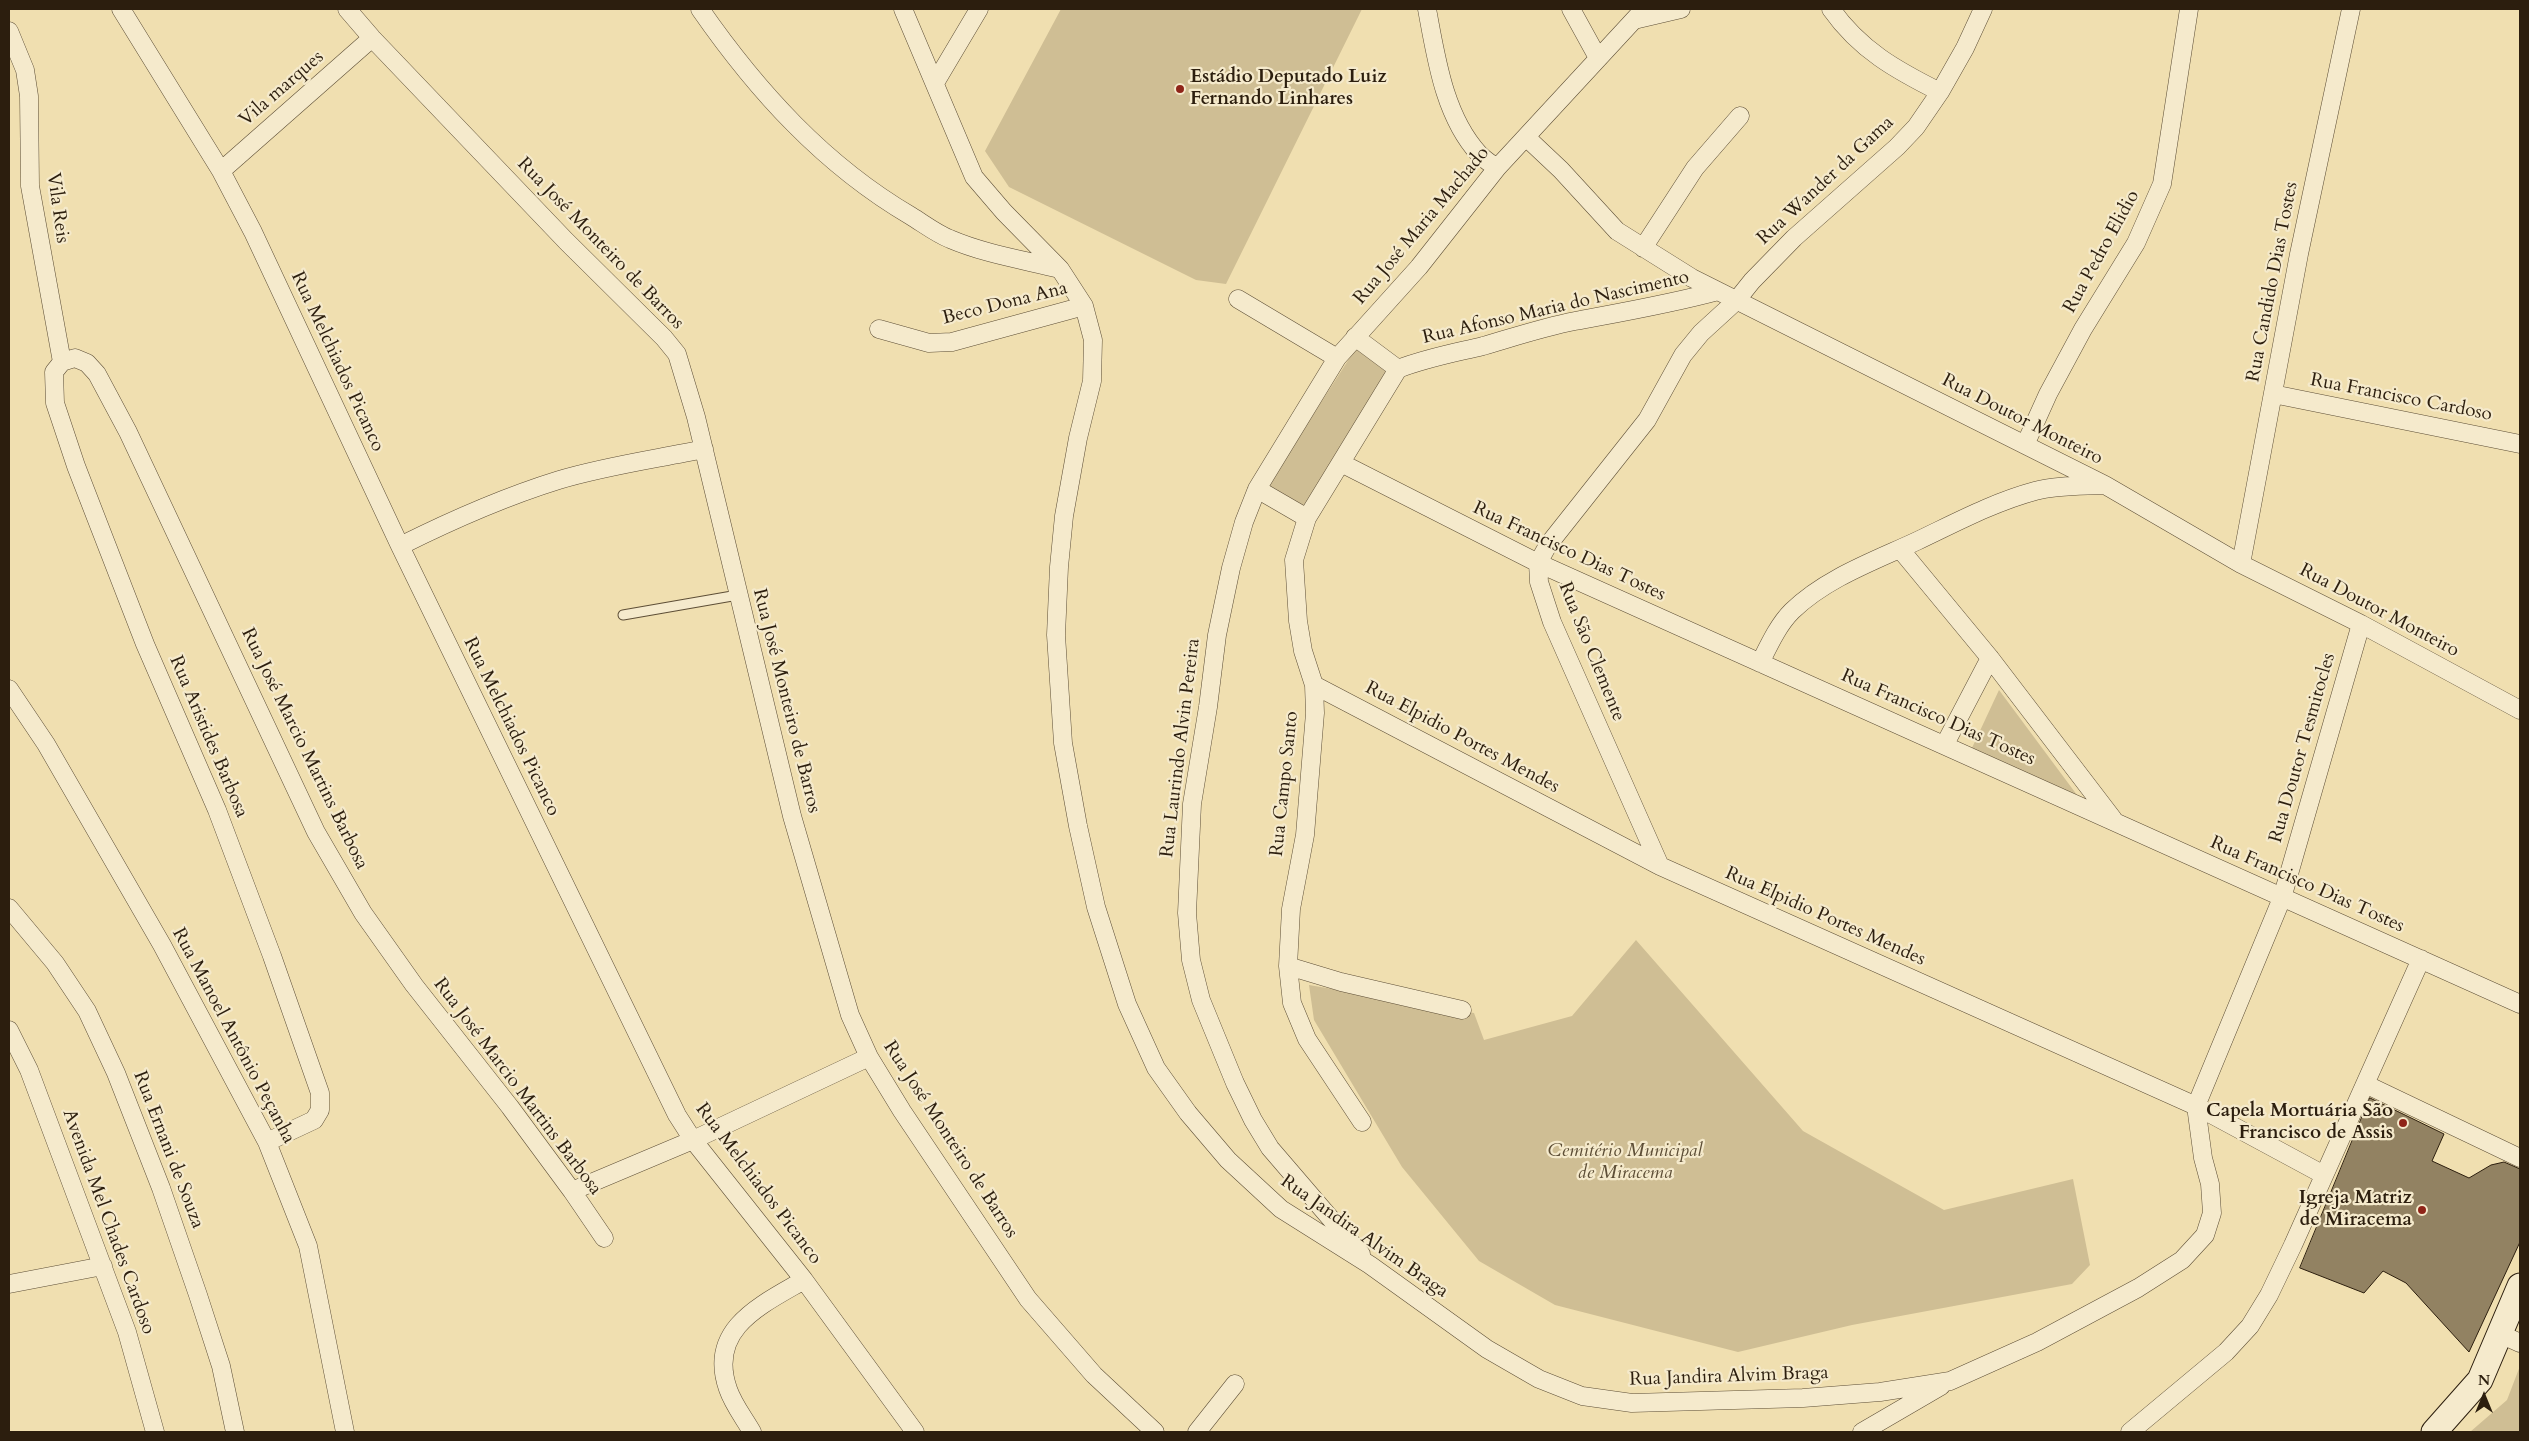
<!DOCTYPE html>
<meta charset="utf-8">
<style>
body{margin:0}
#map{position:relative;width:2529px;height:1441px;overflow:hidden;background:#f0dfb0;font-family:Cardo,serif}
canvas{display:block}
.frame{position:absolute;inset:0;border:10px solid #2c1e0e;pointer-events:none}
.north{position:absolute;left:2459px;top:1371px;width:50px;height:50px;-webkit-text-stroke:4px #f5eacc;paint-order:stroke;rotate:0deg;font-size:14px;font-weight:700;line-height:20px;text-align:center;color:#2c1e0e}
.north::after{content:'';display:block;margin:auto;width:18px;height:22px;background:#2c1e0e;clip-path:polygon(50% 0,100% 100%,50% 72%,0 100%)}
</style>
<div id="map">
<canvas width="2529" height="1441"></canvas>
<div class="frame"></div>
<div class="north">N</div>
</div>
<script>
const context = document.querySelector('canvas').getContext('2d');
context.lineJoin = 'round';
function fillPath(path, color) { context.fillStyle = color; context.fill(path, 'evenodd'); }
function stroke(path, color, width, dash) { context.strokeStyle = color; context.lineWidth = width; context.lineCap = dash ? 'butt' : 'round'; context.setLineDash(dash || []); context.stroke(path); }
function label(font, color, halo, rows, align = 'center') {
  context.font = font + ' Cardo,serif'; context.lineWidth = 4.5; context.setLineDash([]); context.textBaseline = 'middle'; context.strokeStyle = halo; context.fillStyle = color; for (const [text, x, y, turn = 0] of rows) {
    context.save(); context.translate(x, y); context.rotate((+turn || 0) * Math.PI / 180); context.textAlign = isNaN(turn) ? turn : align; if (halo) context.strokeText(text, 0, 0); context.fillText(text, 0, 0); context.restore();
  }
}
const green = new Path2D(`
 M1061 9H1362L1226 284 1196 280 1009 187 985 151Z
 M1356 348 1396 379 1307 512 1265 490Z
 M1999 690 2077 795 1971 750Z
 M1636 940 1803 1131 1944 1210 2073 1179 2090 1265 2072 1284 1852 1325 1738 1352 1555 1305 1479 1261 1402 1167 1314 1020 1309 985 1474 1013 1484 1040 1572 1016Z
 M2520 1366V1432H2470L2507 1400Z`);
const building = new Path2D(`
 M2370 1098 2444 1134 2432 1161 2469 1178 2491 1165 2504 1162 2520 1169V1242L2469 1352 2406 1283 2383 1271 2364 1293 2300 1268Z`);
const lane = new Path2D(`
 M623 615 738 595`);
const street = new Path2D(`
 M121 9 221 171 253 232 400 546 677 1115 693 1140 804 1280 915 1432
 M347 9 372 38 566 241 664 338 677 354 696 417 792 816 850 1015 869 1057 902 1111 1028 1299 1094 1375 1155 1432
 M700 9C757 91 824 165 911 216 924 224 937 234 950 239 985 254 1024 260 1060 269
 M903 9 974 177 1004 212 1060 269 1084 306 1093 340 1092 381 1078 438 1064 516 1059 567 1056 635 1063 743 1078 826 1096 907 1127 1004 1156 1068 1188 1113 1228 1160 1281 1209 1370 1265 1487 1349 1539 1379 1582 1396 1632 1403 1803 1398 1880 1392 1950 1381 2037 1342 2138 1288 2182 1260 2205 1235 2212 1213 2210 1184 2203 1158 2196 1106 2282 898 2361 624
 M1427 9C1436 57 1444 116 1479 154 1484 159 1491 164 1497 168
 M1571 9 1598 58
 M1831 9C1860 50 1896 70 1940 92
 M1634 20 1681 9
 M9 31 25 70 29 96 30 186 62 362
 M935 83 979 9
 M1527 138 1561 170 1617 231 1692 278 2105 485 2241 564 2361 624 2520 710
 M221 171 372 38
 M1643 248 1695 168 1740 116
 M1238 299 1337 358
 M879 329 929 343 952 342 1084 306
 M1355 337 1398 369C1426 358 1454 353 1483 346 1514 337 1544 327 1575 321 1623 312 1670 304 1718 291
 M2273 394 2520 444
 M2025 445 2048 394 2083 329 2136 243 2162 184 2189 9
 M1341 463 1538 563 2520 1004
 M1257 489 1307 518
 M400 546C452 520 504 497 559 480 605 466 656 459 704 449
 M1900 549 1990 658 2113 819
 M2241 564 2299 254 2351 9
 M1760 663C1769 645 1778 625 1792 611 1826 578 1874 561 1917 541 1955 523 1994 502 2035 491 2057 485 2081 486 2103 485
 M1314 685 1660 866 2196 1106 2324 1175
 M9 689 46 744 162 945 267 1142 308 1246 345 1432
 M1945 744 1990 658
 M1660 866 1552 622 1539 582 1538 563 1548 545 1647 420 1683 355 1701 333 1736 301 1752 281 1794 238 1897 147 1916 127 1940 92 1965 48 1983 9
 M9 908 55 963 87 1011 116 1073 161 1188 198 1295 221 1366 235 1432
 M1288 966 1341 982 1462 1010
 M9 1030 29 1070 127 1332 155 1432
 M2365 1084 2520 1158
 M1362 1122 1307 1039 1292 1003 1288 966 1291 909 1305 835 1315 713 1314 685 1303 651 1298 621 1294 560 1307 518 1398 369
 M267 1142 314 1120 320 1110V1093L272 956 217 810 145 644 76 466 55 403 54 372 62 362 75 358 87 363 97 374 128 432 316 832 363 913 414 985 510 1107 572 1191 604 1238
 M572 1191 693 1140 869 1057
 M1361 1254 1270 1148 1253 1120 1235 1083 1201 1000 1191 960 1187 913 1192 804 1208 707 1217 635 1231 568 1244 522 1257 489 1337 358 1419 267 1497 168 1644 9
 M9 1284 103 1266
 M2500 1334 2520 1343
 M752 1432C744 1418 733 1404 728 1389 707 1329 761 1305 804 1280
 M1197 1432 1235 1384
 M1862 1432 1941 1386
 M2130 1432 2226 1352 2250 1326 2269 1295 2293 1245 2421 959`);
const secondary = new Path2D(`
 M2434 1432 2480 1380 2520 1286`);
const markers = [
 [1180,89,5,"#8f2418"],
 [2403,1123,5,"#8f2418"],
 [2422,1210,5,"#8f2418"]
];
const poiNames = [
 ["Estádio Deputado Luiz",1190,78,"left"],
 ["Fernando Linhares",1190,100,"left"],
 ["Capela Mortuária São",2393,1112],
 ["Francisco de Assis",2393,1134],
 ["Igreja Matriz",2412,1199],
 ["de Miracema",2412,1221]
];
const streetNames = [
 ["Vila marques",282,89,-41],
 ["Rua Wander da Gama",1826,181,-43],
 ["Vila Reis",57,208,82],
 ["Rua José Maria Machado",1422,226,-50],
 ["Rua José Monteiro de Barros",600,244,46],
 ["Rua Pedro Elidio",2102,252,-61],
 ["Rua Candido Dias Tostes",2273,282,-79],
 ["Beco Dona Ana",1005,304,-14],
 ["Rua Afonso Maria do Nascimento",1556,308,-13],
 ["Rua Melchiados Picanco",337,362,65],
 ["Rua Francisco Cardoso",2401,398,11],
 ["Rua Doutor Monteiro",2022,420,27],
 ["Rua Francisco Dias Tostes",1569,552,25],
 ["Rua Doutor Monteiro",2379,611,28],
 ["Rua São Clemente",1591,652,68],
 ["Rua José Monteiro de Barros",786,701,76],
 ["Rua Francisco Dias Tostes",1938,718,24],
 ["Rua Melchiados Picanco",511,727,64],
 ["Rua Aristides Barbosa",208,737,67],
 ["Rua Elpidio Portes Mendes",1462,738,28],
 ["Rua Laurindo Alvin Pereira",1181,748,-83],
 ["Rua Doutor Tesmitocles",2303,748,-74],
 ["Rua José Marcio Martins Barbosa",304,749,64],
 ["Rua Campo Santo",1285,784,-84],
 ["Rua Francisco Dias Tostes",2307,885,24],
 ["Rua Elpidio Portes Mendes",1825,917,24],
 ["Rua Manoel Antônio Peçanha",233,1036,62],
 ["Rua José Marcio Martins Barbosa",517,1087,53],
 ["Rua José Monteiro de Barros",950,1140,57],
 ["Rua Ernani de Souza",168,1150,69],
 ["Rua Melchiados Picanco",758,1184,53],
 ["Avenida Mel Chades Cardoso",108,1222,70],
 ["Rua Jandira Alvim Braga",1364,1237,35],
 ["Rua Jandira Alvim Braga",1729,1377,-2]
];
const parkNames = [
 ["Cemitério Municipal",1625,1152],
 ["de Miracema",1625,1174]
];
fillPath(green, '#cfbe94');
fillPath(building, '#928262');
stroke(building, '#2c1e0e', 1);
stroke(lane, '#5d4e36', 11);
stroke(street, '#5d4e36', 19);
stroke(secondary, '#2c1e0e', 27);
stroke(lane, '#f5eacc', 9);
stroke(street, '#f5eacc', 18);
stroke(secondary, '#f5eacc', 25);
for (const [x, y, r, color] of markers) { const dot = new Path2D(); dot.arc(x, y, r, 0, 2 * Math.PI); context.fillStyle = color; context.fill(dot); stroke(dot, '#f5eacc', 2); }
label('bold 19px', '#2c1e0e', '#f5eacc', poiNames, 'right');
label('19px', '#2c1e0e', '#f5eacc', streetNames);
label('italic 19px', '#5d4e36', '#f5eacc', parkNames);
</script>
